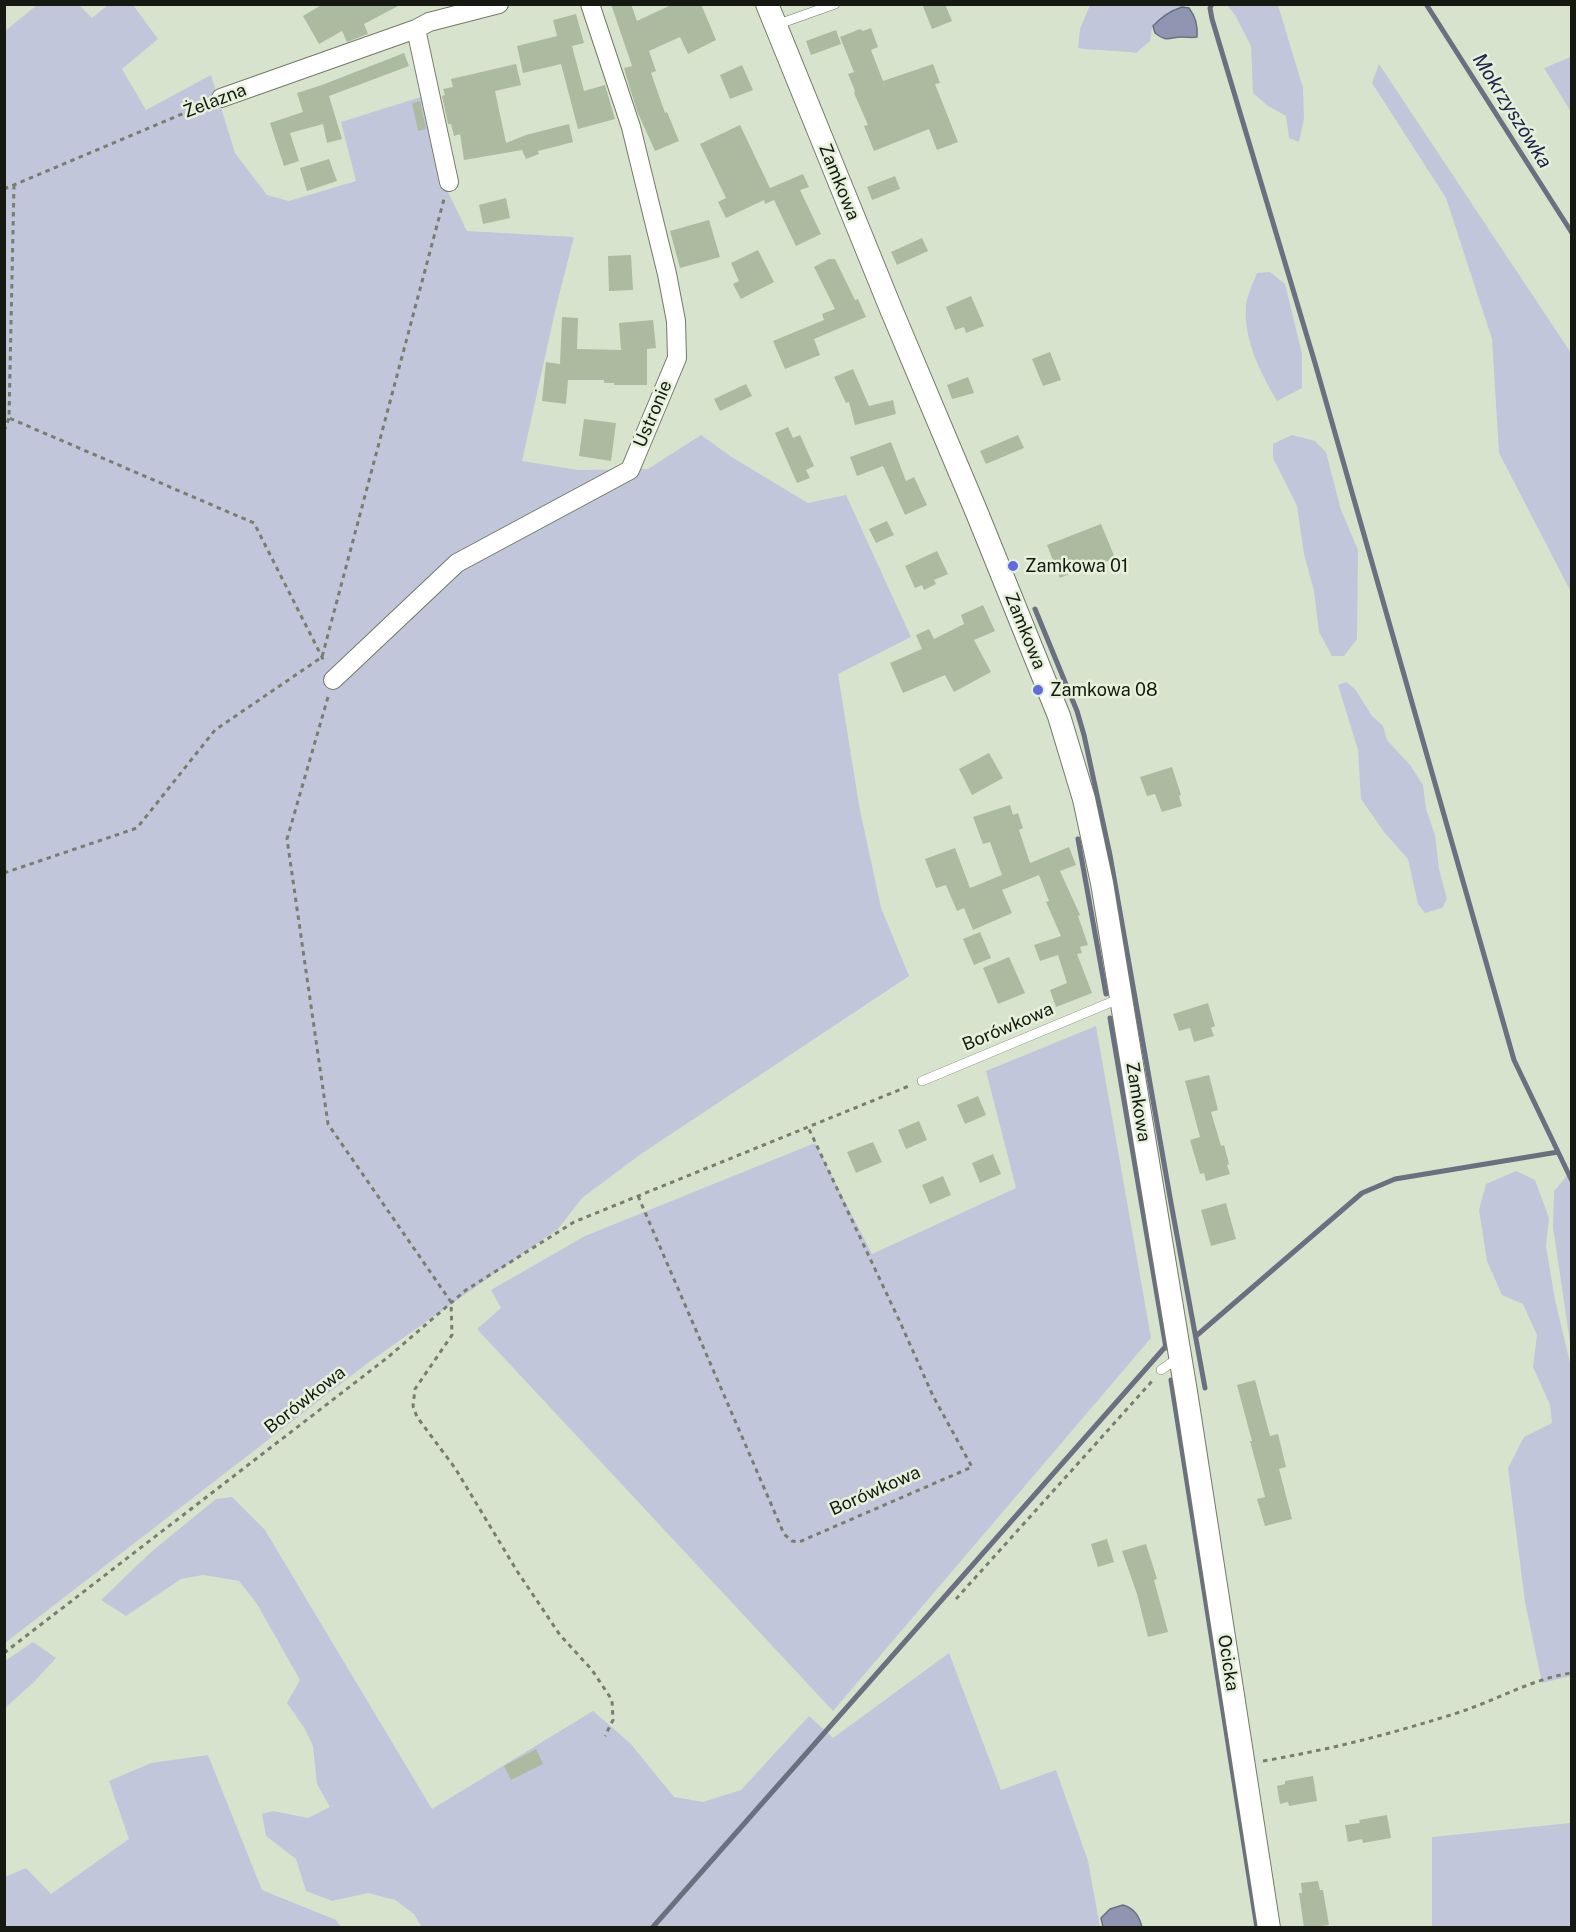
<!DOCTYPE html>
<meta charset="utf-8">
<style>
body{margin:0}
#map{position:relative;width:1576px;height:1932px;overflow:hidden;background:#d8e3cd;font-family:"Public Sans",sans-serif}
canvas{display:block}
.frame{position:absolute;inset:0;border:6px solid #151912;pointer-events:none}
</style>
<div id="map">
<canvas width="1576" height="1932"></canvas>
<div class="frame"></div>
</div>
<script>
const context = document.querySelector('canvas').getContext('2d');
context.lineJoin = 'round';
function fillPath(path, color) { context.fillStyle = color; context.fill(path, 'evenodd'); }
function stroke(path, color, width, dash) { context.strokeStyle = color; context.lineWidth = width; context.lineCap = dash ? 'butt' : 'round'; context.setLineDash(dash || []); context.stroke(path); }
function label(font, color, halo, rows, align = 'center') {
  context.font = font + ' "Public Sans",sans-serif'; context.lineWidth = 5; context.setLineDash([]); context.textBaseline = 'middle'; context.strokeStyle = halo; context.fillStyle = color; for (const [text, x, y, turn = 0] of rows) {
    context.save(); context.translate(x, y); context.rotate((+turn || 0) * Math.PI / 180); context.textAlign = isNaN(turn) ? turn : align; if (halo) context.strokeText(text, 0, 0); context.fillText(text, 0, 0); context.restore();
  }
}
const green = new Path2D(`
 M37 5H79L92 18 108 5H133L158 39 122 69 146 110 211 75 235 153 267 195 289 201 356 181 341 122 424 96 445 186 467 231 574 237 556 307 522 461 578 470 648 469 701 435 730 456 808 503 846 495 911 637 838 674 859 805 881 908 909 976 641 1154 582 1198 558 1229 369 1362 5 1643V31Z
 M1090 5H1182V7C1172 10 1158 17 1153 26 1151 30 1151 37 1150 41L1136 53C1117 50 1097 51 1078 48L1080 29Z
 M1227 5H1278L1303 88 1304 119 1299 142 1289 138 1286 116 1268 106 1253 93 1251 46 1235 15Z
 M1571 57V112L1544 68Z
 M1379 64 1571 353V592L1499 453 1492 339 1446 198 1372 83Z
 M1270 272 1285 284 1302 354V388L1277 401C1260 372 1243 339 1246 304 1248 294 1253 283 1257 273Z
 M1292 435 1315 441 1326 452 1341 510 1358 550 1357 639 1344 656H1332L1319 632 1314 591 1304 554 1297 506 1273 458V444Z
 M1346 682 1355 689 1372 716 1383 726 1387 740 1410 765 1423 785 1426 809 1435 835 1439 869 1447 899 1442 908 1425 913 1418 904 1408 859 1384 832 1361 799 1358 750 1338 685Z
 M1096 1026 1151 1338 833 1711 477 1329 501 1308 491 1290 585 1236 815 1143 872 1254 1016 1188 986 1071Z
 M1516 1171 1535 1180 1549 1218 1546 1246 1555 1300 1571 1367V1676L1542 1683 1525 1602 1508 1468 1524 1437 1552 1423 1550 1405 1533 1367 1537 1335 1523 1304 1502 1295 1487 1261 1479 1210 1486 1184Z
 M1571 1171V1349L1553 1227 1554 1191Z
 M232 1497 265 1530 432 1809 593 1711 630 1743 674 1797 703 1802 741 1790 809 1716 833 1738 949 1653 1001 1790 1056 1770 1088 1861 1100 1927 422 1928 414 1914 395 1900 368 1893 332 1901 306 1891 296 1859 266 1836 262 1814 273 1811 308 1818 330 1807 317 1784 313 1746 305 1729 287 1703 300 1680 257 1604 239 1581 203 1575 181 1579 126 1616 101 1600 151 1552 216 1499Z
 M33 1642 56 1658 34 1682 5 1708V1661Z
 M208 1755 262 1890 336 1920 341 1927H5V1877L26 1868 51 1894 129 1839 109 1781 151 1763Z
 M1571 1823V1927H1432V1837Z`);
const water = new Path2D(`
 M1182 7 1189 8C1196 17 1198 26 1197 37 1192 38 1188 37 1182 37 1169 37 1168 43 1155 33L1153 26C1161 17 1170 11 1182 7Z
 M1123 1905C1135 1909 1139 1916 1142 1927H1103L1101 1918 1110 1909Z`);
const stream = new Path2D(`
 M1212 4 1210 8 1212 19 1315 363 1514 1060 1572 1181
 M1426 4 1572 233
 M1035 609 1077 711 1084 735 1110 855 1171 1203 1205 1388
 M1078 839 1106 994
 M1110 1018 1166 1348
 M1196 1336 1362 1193 1395 1179 1558 1152
 M1171 1380 1257 1928
 M652 1928 1166 1346`);
const building = new Path2D(`
 M323 4H402L364 24 368 34 347 42 342 31 319 44 303 16Z
 M611 4H631L637 21 673 4H701L716 40 688 54 680 37 649 51 656 71 651 73 665 113 667 112 679 141 655 151 637 111 627 79 624 68 632 66Z
 M922 4H945L952 21 932 29Z
 M576 14 584 43 572 46 584 91 605 85 615 119 578 129 561 64 523 73 517 46 557 36 553 20Z
 M871 28 878 47 871 50 883 81 933 64 940 83 935 84 958 142 937 150 929 129 874 151 864 126 868 125 854 93 855 91 848 74 854 72 840 37 860 29 863 31Z
 M836 30 841 44 811 55 806 41Z
 M404 53 409 66 329 96 342 139 327 143 323 124 290 133 299 161 284 166 270 123 303 112 297 93 322 85Z
 M516 64 521 85 495 91 506 143 526 135 569 124 573 142 538 151 539 154 526 159 522 150 464 160 460 134 454 136 451 124H448L442 96 445 95 443 89 453 87 451 79Z
 M742 65 753 90 730 99 720 75Z
 M420 101 426 129 418 131 412 103Z
 M740 125 770 188 803 174 809 187 800 190 821 234 796 246 774 200 765 204 764 200 726 218 718 202 726 198 700 144Z
 M329 159 337 181 307 191 300 168Z
 M895 176 900 189 872 200 867 187Z
 M506 198 510 218 483 224 479 205Z
 M709 220 720 257 680 268 670 231Z
 M922 238 928 251 897 265 891 252Z
 M758 250 774 282 741 299 733 284 739 281 731 263Z
 M631 255 633 290 609 291 608 256Z
 M829 259H835L855 300 858 299 866 317 814 339 820 355 785 369 773 341 824 320 822 314 835 309 814 267Z
 M971 296 984 326 966 333 964 327 955 330 946 307Z
 M562 317 578 318 577 349 621 350 619 323 653 320 656 348 647 349V385H614V383H604V380H568L566 404 542 401 546 362 560 364Z
 M1050 352 1061 380 1043 386 1032 359Z
 M853 369 869 406 893 400 896 414 855 425 849 402 846 403 834 377Z
 M968 377 974 393 952 399 947 385Z
 M746 384 752 396 720 411 714 399Z
 M584 419 616 423 611 461 579 456Z
 M788 427 793 438 800 435 814 466 806 470 810 478 797 483 775 433Z
 M1018 435 1024 448 986 464 980 451Z
 M891 442 906 481 914 477 927 505 905 515 883 466 857 476 850 457Z
 M887 521 894 535 876 543 869 529Z
 M1101 524 1115 558 1100 564 1098 561 1060 578 1047 545Z
 M937 551 948 574 934 580 936 584 924 590 922 585 915 588 905 566Z
 M983 605 995 631 974 640 991 672 954 692 945 675 903 693 890 663 922 649 916 635 929 629 934 639 964 624 961 615Z
 M989 753 1003 778 972 795 959 769Z
 M1172 767 1181 795 1179 796 1182 806 1162 812 1155 794 1147 796 1140 777Z
 M1010 805 1013 815 1018 813 1023 828 1019 830 1030 863 1069 847 1076 865 1060 871 1080 915 1078 916 1088 945 1080 947 1082 953 1077 954 1092 993 1056 1007 1050 990 1067 983 1058 955 1040 961 1034 945 1061 936 1046 902 1049 901 1039 875 1002 890 1012 913 973 930 964 908 957 911 946 885 936 888 925 859 955 848 970 888 1002 875 990 842 983 844 973 817Z
 M980 932 991 958 974 965 963 939Z
 M1009 957 1025 993 998 1004 983 968Z
 M1208 1003 1215 1026 1211 1028 1214 1036 1194 1042 1190 1028 1179 1031 1173 1014Z
 M1209 1075 1218 1110 1211 1112 1221 1146 1224 1145 1229 1164 1227 1165 1230 1174 1206 1181 1204 1173 1200 1174 1190 1140 1200 1137 1185 1081Z
 M978 1096 986 1115 965 1124 957 1105Z
 M919 1121 927 1140 906 1149 898 1130Z
 M873 1142 882 1162 856 1173 847 1152Z
 M993 1154 1001 1174 980 1183 972 1163Z
 M943 1176 951 1195 930 1204 922 1185Z
 M1226 1203 1236 1239 1211 1246 1201 1210Z
 M1255 1380 1270 1436 1278 1434 1286 1467 1279 1469 1292 1519 1265 1526 1257 1499 1265 1497 1250 1441H1252L1237 1385Z
 M1107 1539 1114 1562 1098 1567 1091 1544Z
 M1146 1544 1157 1579 1154 1580 1168 1632 1148 1637 1137 1594 1122 1551Z
 M536 1749 543 1764 511 1780 504 1766Z
 M1313 1776 1317 1801 1289 1806 1288 1802 1280 1804 1277 1786 1285 1784V1781Z
 M1387 1815 1391 1838 1363 1843 1362 1839 1348 1842 1345 1825 1360 1823 1359 1820Z
 M1318 1881 1320 1890H1323L1329 1925 1304 1928 1299 1893H1302L1301 1883Z`);
const path = new Path2D(`
 M14 185 9 418 254 523 325 663
 M4 189 206 104
 M4 431 9 418
 M328 697 287 839 328 1124 451 1302 452 1335 415 1389 413 1406 417 1417 455 1468 517 1571 560 1635 592 1670 612 1700 613 1720 605 1736
 M4 873 137 828 215 730 322 657 444 199
 M638 1196 784 1534 792 1541 799 1542 972 1467 933 1396 900 1322 808 1127
 M956 1599 1154 1379
 M4 1653 387 1358 466 1290 574 1222 909 1086
 M1263 1761C1333 1749 1395 1733 1463 1711 1498 1699 1535 1678 1572 1673`);
const service = new Path2D(`
 M776 25 835 4
 M922 1081 1121 998
 M1161 1370 1171 1363 1180 1361`);
const minor = new Path2D(`
 M416 29 449 182
 M221 98 416 29 429 22 499 4
 M333 680 457 563 630 470 677 358 676 321 667 274 631 127 590 4`);
const tertiary = new Path2D(`
 M767 4 891 309 977 513 1059 716 1084 799 1102 883 1187 1398 1269 1928`);
const markers = [
 [1013,566,6,"#626ae2"],
 [1038,690,6,"#626ae2"]
];
const streetNames = [
 ["Żelazna",215,101,-21],
 ["Zamkowa",839,182,68],
 ["Ustronie",653,414,-67],
 ["Zamkowa",1025,631,68],
 ["Borówkowa",1008,1027,-23],
 ["Zamkowa",1138,1102,81],
 ["Borówkowa",305,1400,-38],
 ["Borówkowa",875,1491,-24],
 ["Ocicka",1228,1663,81]
];
const poiNames = [
 ["Zamkowa 01",1025,566],
 ["Zamkowa 08",1050,690]
];
const waterNames = [
 ["Mokrzyszówka",1512,111,58]
];
fillPath(green, '#c2c6da');
fillPath(water, '#9096b1');
stroke(water, '#6b7081', 1.5);
stroke(stream, '#6b7081', 5);
fillPath(building, '#acba9f');
stroke(service, '#717b67', 10);
stroke(minor, '#717b67', 20);
stroke(tertiary, '#717b67', 24);
stroke(path, '#767e6f', 3, [4.5, 4.5]);
stroke(service, '#fff', 9);
stroke(minor, '#fff', 18);
stroke(tertiary, '#fff', 22);
for (const [x, y, r, color] of markers) { const dot = new Path2D(); dot.arc(x, y, r, 0, 2 * Math.PI); context.fillStyle = color; context.fill(dot); stroke(dot, '#e5f1da', 2); }
label('18px', '#151912', '#e5f1da', streetNames);
label('18px', '#151912', '#e5f1da', poiNames, 'left');
label('italic 20px', '#21254c', '#e5f1da', waterNames);
</script>
